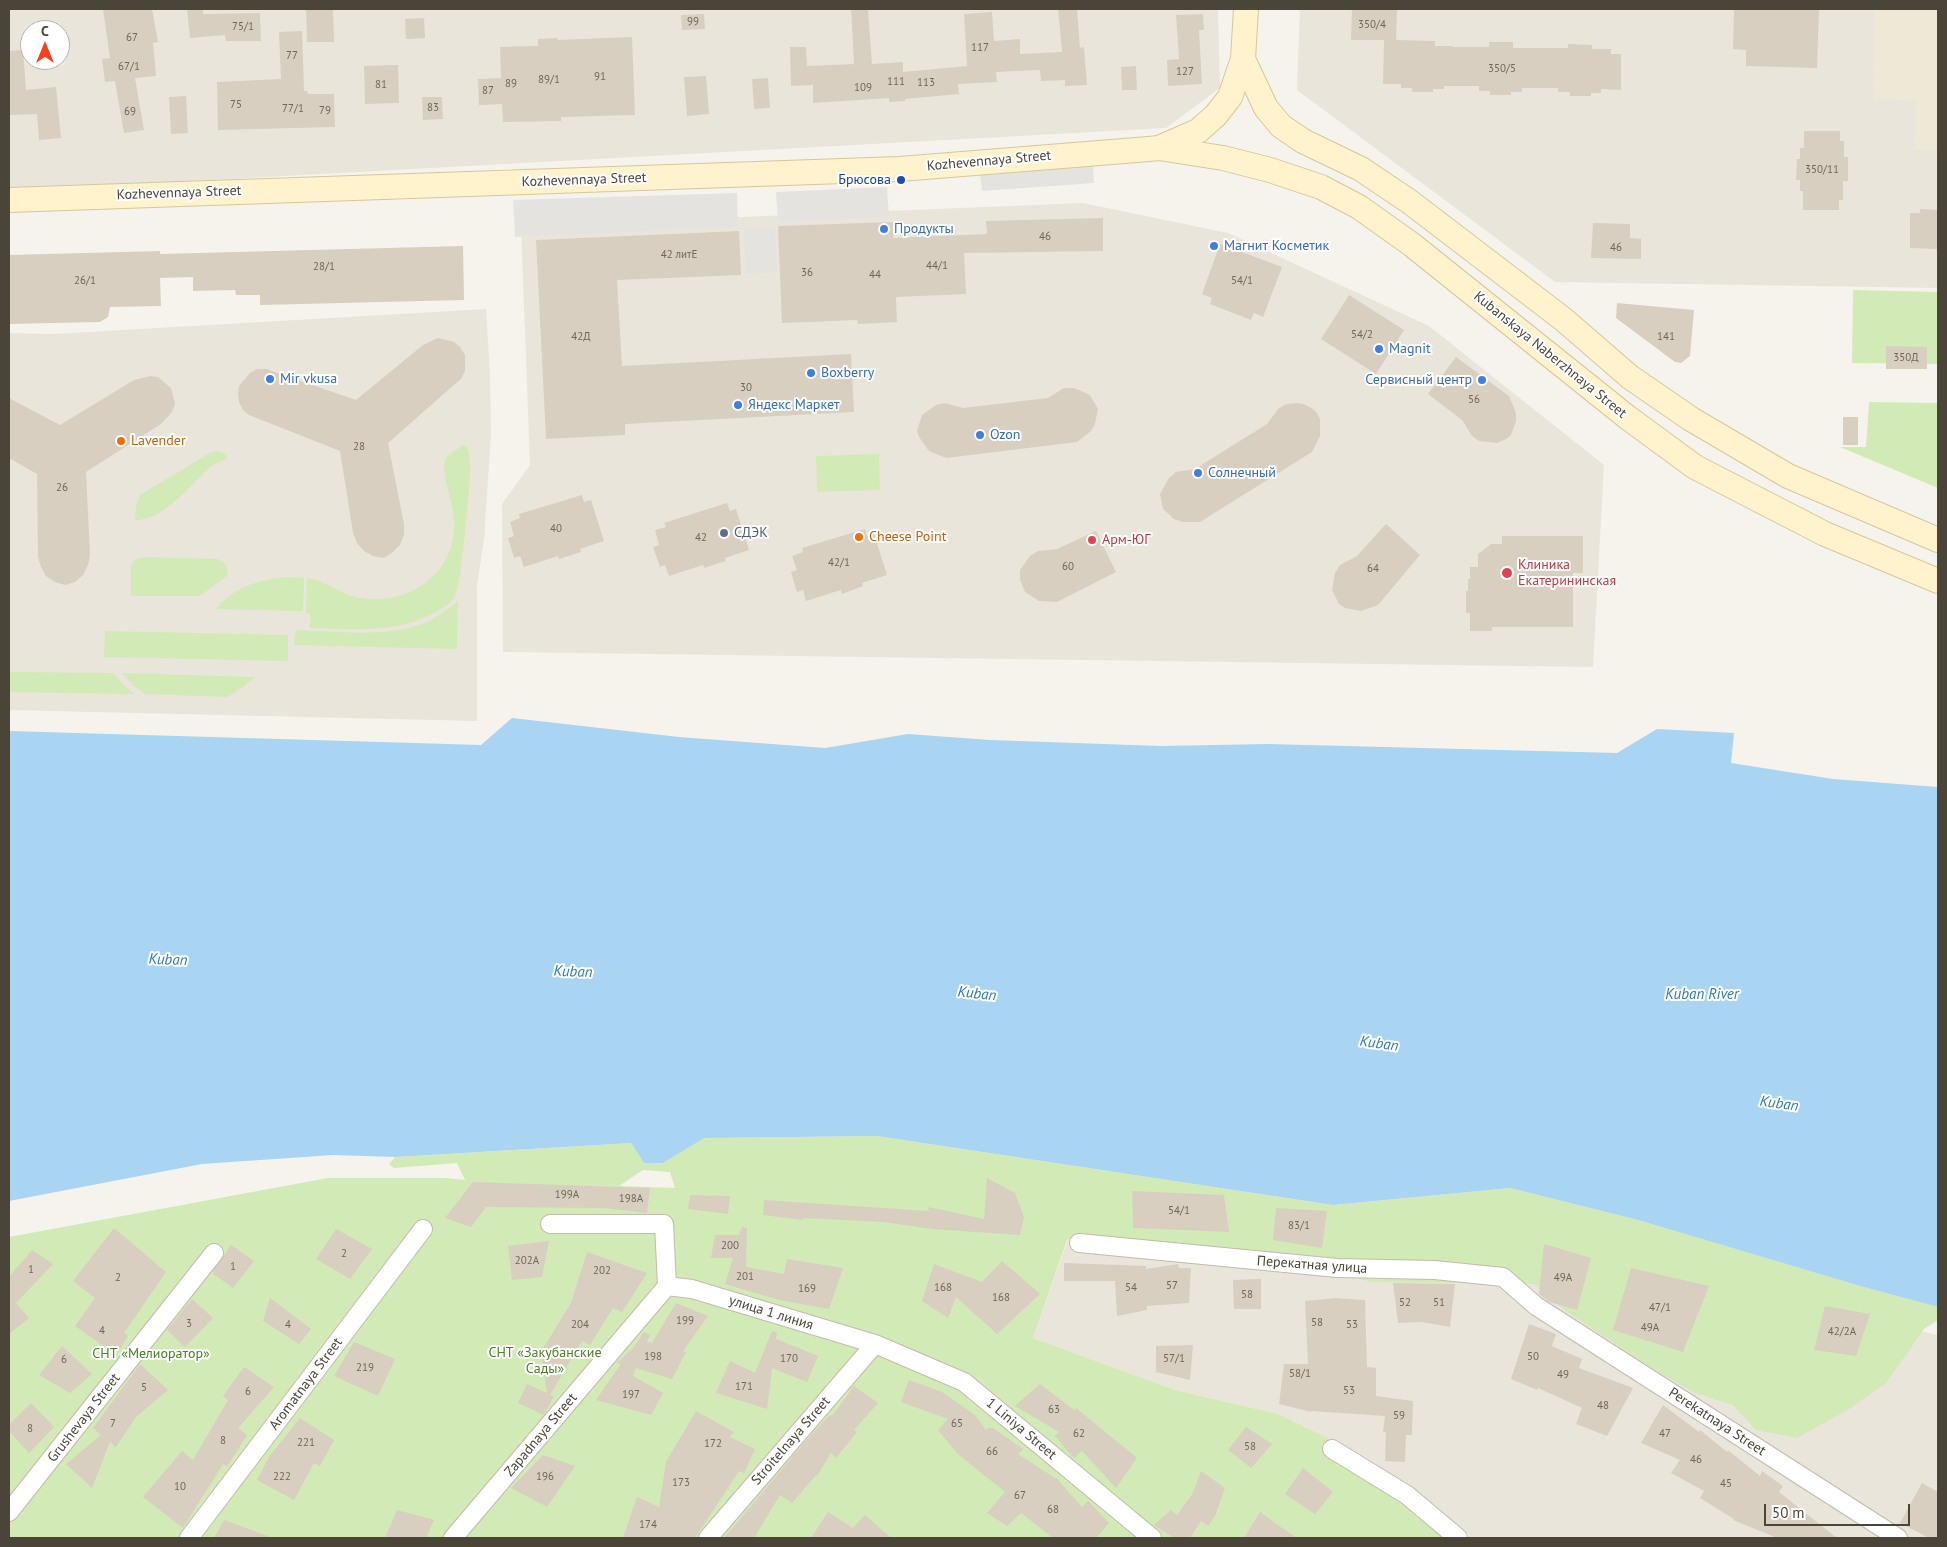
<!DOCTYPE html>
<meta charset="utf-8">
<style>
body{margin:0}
#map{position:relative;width:1947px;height:1547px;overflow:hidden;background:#f6f3ec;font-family:"PT Sans",sans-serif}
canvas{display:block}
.frame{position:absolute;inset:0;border:10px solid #4b4439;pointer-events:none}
.north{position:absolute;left:20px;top:20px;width:50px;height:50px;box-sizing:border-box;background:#fff;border:1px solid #b7b4b0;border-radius:50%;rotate:0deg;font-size:14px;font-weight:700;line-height:20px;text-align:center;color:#4b4439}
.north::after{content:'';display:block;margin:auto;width:18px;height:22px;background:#fc3f1d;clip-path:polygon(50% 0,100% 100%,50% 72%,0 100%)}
.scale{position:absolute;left:1764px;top:1504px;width:146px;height:22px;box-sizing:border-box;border:2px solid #4b4439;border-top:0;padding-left:6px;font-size:15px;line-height:18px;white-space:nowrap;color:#4b4439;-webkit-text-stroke:4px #fff;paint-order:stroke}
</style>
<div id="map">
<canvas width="1947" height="1547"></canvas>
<div class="frame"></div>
<div class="north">С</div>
<div class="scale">50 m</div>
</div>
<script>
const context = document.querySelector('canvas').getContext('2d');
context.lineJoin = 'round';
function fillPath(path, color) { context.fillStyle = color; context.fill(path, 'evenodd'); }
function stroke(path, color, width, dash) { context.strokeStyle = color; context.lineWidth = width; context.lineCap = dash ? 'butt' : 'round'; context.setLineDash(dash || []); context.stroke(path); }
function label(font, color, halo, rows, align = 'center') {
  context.font = font + ' "PT Sans",sans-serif'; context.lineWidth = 4; context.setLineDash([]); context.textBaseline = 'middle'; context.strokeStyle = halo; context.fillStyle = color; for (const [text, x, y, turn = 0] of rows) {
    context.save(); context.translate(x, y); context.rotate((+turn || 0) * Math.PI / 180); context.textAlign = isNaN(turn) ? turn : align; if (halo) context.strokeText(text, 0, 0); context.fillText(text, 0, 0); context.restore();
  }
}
const residential = new Path2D(`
 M9 9H1218L1220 88 1166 128 9 191ZM30 30H60V60H30Z
 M1300 9H1938V288L1555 282 1297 90Z
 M1083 203 1228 233 1429 326 1604 465 1593 667 503 652 502 504 530 465 521 226Z
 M486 309 490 374 491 435 484 539 477 586V721L9 710V333L54 334Z
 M1073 1225 1866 1319 1938 1335V1538H1466L1278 1414 1175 1390 1033 1338Z`);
const education = new Path2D(`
 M1875 9H1938V150H1915L1916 100 1873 99Z`);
const green = new Path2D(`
 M1853 290 1938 292V364L1852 363Z
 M1869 402 1938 403V488L1840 447H1866Z
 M463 445 467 447C474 462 467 505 466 523 464 540 461 584 454 598 451 603 442 609 436 612 397 634 354 629 310 628V614L306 613 307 578C327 581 341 595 360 598 407 606 455 575 454 524 454 504 444 484 444 464L447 456Z
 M217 451 223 452 226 456V459C221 462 216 463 212 466 191 482 165 521 135 520L136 505 140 495 210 453Z
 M879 454 880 490 817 492 816 456Z
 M144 557 217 559C225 562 229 568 227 576L200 596H131V565L135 560Z
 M288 577 304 578 303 611 216 609C235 586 259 580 288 577Z
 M458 601 457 649 294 645 296 630C335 631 385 638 422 624 435 619 447 610 458 601Z
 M105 631 288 635V661L104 657Z
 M9 672 113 673 122 684 135 694 9 692Z
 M122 673 255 677 246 685 227 697 145 694 133 685Z
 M877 1136 1333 1205 1510 1188 1638 1220 1860 1286 1938 1307V1320L1924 1329 1886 1383 1849 1409 1797 1438 1756 1430 1733 1405 1695 1393 1647 1365 1563 1309 1535 1284 1371 1282 1317 1265 1261 1251 1078 1237 1067 1240 1033 1338 1175 1390 1278 1414 1329 1439 1410 1491 1466 1538H9V1237L328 1178H445L465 1180 457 1163 394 1168 389 1164 395 1157 631 1143 644 1163H663L703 1138ZM643 1170 670 1172 675 1188 619 1186Z`);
const parking = new Path2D(`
 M1093 165 1094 183 982 191 980 173Z
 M887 187 889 217 778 222 776 192Z
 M737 193 738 227 515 237 513 200Z
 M775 229 777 272 746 274 744 230Z`);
const water = new Path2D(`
 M512 718 679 737 825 748 908 734 990 740 1160 746 1268 744 1617 753 1657 729 1734 733 1731 763 1833 779 1938 787V1307L1860 1286 1638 1220 1510 1188 1333 1205 877 1136 704 1138 663 1163H644L631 1143 395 1157 333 1155 202 1164 9 1201V731L481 745Z`);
const building = new Path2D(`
 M103 9H152L158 42 153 43 156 76 135 78 144 130 124 133 115 81 105 82 102 59 110 58Z
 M187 9H203V14L260 13 261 41H226L225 35 190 38Z
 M306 9H333L334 42H307Z
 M851 9H868L872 64 903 62V72L967 66 964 14 992 12 994 41 1020 39V54L1062 52 1058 9H1077L1080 48 1084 47 1087 85 1065 86V80L1041 81 1040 70 996 72 997 82 958 84 959 94 905 99V101L889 102V98L813 103V85L791 86 790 47H806L807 66 854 64Z
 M1352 9H1397L1396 40 1435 41V46H1453V47H1489V42H1513V48H1568V44L1592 45V49H1611V54H1621V90L1601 89V93H1591V96H1570V92H1558V88H1522V92H1511V95H1490V91H1479V86H1444V89H1433V92H1412V88H1401V84H1383L1384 40H1389H1351Z
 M1734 9H1819L1817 68 1746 66V50L1733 49Z
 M704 14 705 29 682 30 681 15Z
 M1203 14 1204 30H1199L1202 84 1168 86 1167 60 1179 59 1176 15Z
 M424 18 425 38 406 39 405 19Z
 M302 31 304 91H307L308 94H334L335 127 218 130 217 82 281 79 279 32Z
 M632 37 635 115 561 117V121L503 122 502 104 479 105 478 79 501 78 500 47 538 46V39L557 38 558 40Z
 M23 50 26 90 56 87 61 138 39 140 37 114 9 115V51Z
 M398 65 399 103 365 104 364 66Z
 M1136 66 1137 90H1122L1121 67Z
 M706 76 709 114 687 116 684 77Z
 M768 78 770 108 754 109 752 79Z
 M186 96 188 133 171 134 169 97Z
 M422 97H442L443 119 423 120Z
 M1804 131H1840V141H1844V157H1848V181H1843V200H1839V210H1803V191H1800V180H1796L1797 159H1800V148H1804Z
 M1920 209 1938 210V249L1910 248V213H1920Z
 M1103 218V251L964 253 966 294 896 297 897 322 858 324 857 320 782 323 778 226 893 222V238L987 234 986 221Z
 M1593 223 1630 224V238L1641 239V259L1591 258Z
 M739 231 741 275 617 280 622 366 851 354 854 412 625 424V435L546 439 536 240Z
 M1220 244 1282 267 1263 317 1254 313 1251 320 1210 304 1212 298 1202 294Z
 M463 246 464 300 260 305V295H236L235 290 193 291V277L160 278 161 306 110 307 108 317 100 322 9 324V255L160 251V254Z
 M1349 295 1404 330 1376 374 1321 339Z
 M1617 303 1694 310 1690 356 1681 363 1675 362 1616 318Z
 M438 338 454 342 460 347 465 355V371L461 379 455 384 388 443 404 524V535L400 545 393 552 384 558 373 556 364 551 357 543 353 533 340 451 249 415 243 410 239 402 238 394 239 386 250 373 257 369H266L356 400 423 345Z
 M1886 346 1927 347V369H1886Z
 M1456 357 1509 396 1516 413V421L1511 435 1506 439 1497 443 1479 441 1472 436 1462 420 1428 394Z
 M150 376 158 377 171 388 175 404 172 412 161 424 86 472 90 555 88 565 83 575 75 582 65 585 55 582 46 576 41 567 38 557 37 474 9 458V398L60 425 134 380Z
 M1064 388H1074L1090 395 1098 409 1095 424 1091 431 1077 442 946 458 929 451 919 437 917 431 922 415 936 405 945 403 963 408 1048 398Z
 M1297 403 1304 404 1313 409 1317 413 1320 419V436L1312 452 1200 522H1182L1174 519 1163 509 1160 494 1169 478 1176 472 1195 469 1267 424 1278 409 1286 404Z
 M1843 417H1858V445H1843Z
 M582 495 584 502 591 500 604 541 580 549 581 552 559 559 558 556 524 567 520 556 514 558 508 538 514 536 510 522 520 518 519 514Z
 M727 503 730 511 736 509 749 550 725 558 726 561 704 568 703 565 669 576 665 565 660 567 653 547 659 545 655 530 666 527 664 523Z
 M1386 524 1420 555 1378 605 1361 611 1345 608 1339 604 1332 590 1335 573 1340 565 1357 556Z
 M865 529 867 536 874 534 887 575 862 583 863 586 842 594 841 590 806 601 803 590 797 592 791 572 797 570 792 556 803 552 802 548Z
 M1096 531 1116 572 1057 602 1039 601 1025 592 1020 580V570L1030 556 1038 551 1057 549Z
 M1502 536H1583V573H1573V627H1492V631H1470V613H1466V591H1468V579H1470V567H1478V554L1491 544H1502Z
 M987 1178 1015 1193 1024 1217 1020 1235 932 1229 884 1222 803 1218V1220L763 1215 764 1200 929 1211 928 1207 984 1219Z
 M473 1182 650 1188 647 1213 604 1208 486 1207 471 1227 445 1218Z
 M1132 1191 1224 1195 1229 1232 1133 1228Z
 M690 1195 730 1196 728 1214 688 1209Z
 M1276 1208 1327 1211 1322 1248 1273 1240Z
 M742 1227 747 1228 746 1267 784 1274 787 1259 843 1268 829 1309 779 1300 725 1284 733 1258H711L715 1235H739Z
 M114 1228 166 1272 124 1333 128 1336 116 1355 75 1326 95 1298 73 1281Z
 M336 1229 372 1249 350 1279 316 1259Z
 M549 1241 542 1277 512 1280 508 1246Z
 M1544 1244 1591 1258 1577 1310 1549 1302 1539 1294Z
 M231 1245 254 1261 233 1288 212 1273Z
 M32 1250 53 1264 16 1303 29 1318 9 1334V1277Z
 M587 1252 647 1273 622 1312 613 1308 590 1345 582 1341 550 1395 554 1396 544 1415 518 1403 527 1384 547 1393 541 1352 571 1303Z
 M1002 1261 1040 1294 997 1334 956 1297 948 1318 922 1301 934 1264 982 1282Z
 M1064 1263 1146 1266V1269L1178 1264 1179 1268H1191L1189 1303 1147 1306V1310L1117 1316 1115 1281H1064Z
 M1631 1268 1709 1286 1683 1352 1613 1330Z
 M1261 1279V1309H1234L1233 1280Z
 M1393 1283 1455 1284 1450 1327 1421 1322 1398 1323Z
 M270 1298 311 1329 299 1344 263 1321Z
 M1335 1298 1365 1300 1367 1367 1376 1368V1396L1413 1401 1412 1435H1406L1405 1462 1385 1461 1386 1432H1383L1385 1416 1311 1411V1412L1279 1404 1284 1364H1308L1305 1301Z
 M192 1299 213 1318 185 1347 167 1330Z
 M676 1303 708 1316 683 1351 686 1352 672 1379 636 1368 633 1376 663 1393 651 1415 596 1400 621 1364 617 1363 634 1347 644 1332 650 1335 647 1342 652 1343Z
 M1825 1306 1870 1314 1856 1356 1814 1350Z
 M1529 1324 1556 1334 1552 1346 1582 1359 1579 1368 1633 1388 1607 1436 1576 1424 1582 1408 1538 1388 1537 1390 1511 1379Z
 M772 1331 777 1332 776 1339 818 1356 807 1382 772 1368 767 1409 716 1393 730 1361 755 1373Z
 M354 1342 395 1359 378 1396 334 1376Z
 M1193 1345 1190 1380 1156 1372V1346Z
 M62 1346 92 1374 70 1393 39 1375Z
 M140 1364 168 1390 136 1417 116 1447 110 1442 92 1488 66 1464 101 1435 93 1428Z
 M244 1367 274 1387 238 1428 247 1435 227 1467 223 1464 183 1528 143 1497 182 1451 193 1460 228 1400 223 1396Z
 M909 1380 942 1392 975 1415 986 1430 988 1428H993L1023 1449 1018 1454 1058 1480 1082 1507 1088 1501 1109 1523 1096 1538H1053L1021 1513 1007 1526 987 1513 1005 1492 958 1454 938 1430 948 1419 901 1402Z
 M1040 1384 1074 1410 1076 1408 1137 1458 1116 1488 1082 1451 1074 1458 1055 1436 1059 1432 1015 1406Z
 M854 1386 878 1403 854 1430 857 1432 836 1458 831 1453 817 1476 816 1475 792 1503 780 1495 754 1538H724L809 1437 830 1415 832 1416Z
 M31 1403 54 1427 29 1453 9 1431V1425Z
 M1663 1405 1699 1432 1700 1430 1727 1452 1728 1450 1760 1476 1762 1471 1783 1486 1779 1492 1837 1538H1777L1733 1520 1734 1519 1700 1498 1704 1491 1671 1473 1680 1460 1641 1443Z
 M696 1411 734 1432 730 1437 755 1449 744 1473 739 1471 695 1538H623L637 1497 659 1507 666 1462Z
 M300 1418 334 1440 320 1466 314 1463 294 1500 257 1480 269 1457Z
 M1246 1427 1272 1444 1251 1468 1228 1450Z
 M543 1455 575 1466 547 1507 511 1488Z
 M1303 1468 1333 1492 1315 1514 1285 1494Z
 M1201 1471 1225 1488 1215 1516 1208 1526 1201 1521 1190 1538H1174L1154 1525 1171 1510 1177 1515 1193 1493Z
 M1922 1483 1938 1492V1538H1929L1900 1523Z
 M397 1510 434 1520 426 1538H385Z
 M828 1512 853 1528 865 1515 891 1538H811Z
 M1260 1512 1275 1523 1297 1538H1244Z
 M224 1520 268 1536V1538H214Z`);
const minor = new Path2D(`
 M550 1224H664L667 1286
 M1079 1243 1337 1268 1435 1270 1503 1277 1536 1306 1898 1538
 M667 1286 692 1289 875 1344 964 1382 1152 1538
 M1332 1449 1407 1495 1458 1538
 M9 1512 214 1253
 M189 1538 423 1229
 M453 1538 667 1286
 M708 1538 875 1344`);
const secondary = new Path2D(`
 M1243 59 1266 108 1281 126 1303 141 1361 169 1410 202 1563 319 1630 377 1691 419 1788 476 1938 540
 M1159 148 1198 131 1216 115 1230 97 1243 59 1246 9
 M9 200 900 169 1149 149 1159 148 1223 158 1270 170 1321 187 1359 207 1411 244 1627 417 1695 467 1825 534 1938 581`);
const markers = [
 [901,180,5,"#1a4fb4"],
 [884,229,5,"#3f7fe0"],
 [1214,246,5,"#3f7fe0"],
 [1379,349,5,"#3f7fe0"],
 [811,373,5,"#3f7fe0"],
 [270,379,5,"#3f7fe0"],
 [1482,380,5,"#3f7fe0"],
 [738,405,5,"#3f7fe0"],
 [980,435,5,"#3f7fe0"],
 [121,441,5,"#e8710a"],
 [1198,473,5,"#3f7fe0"],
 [724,533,5,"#5c6f8a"],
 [859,537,5,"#e8710a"],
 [1092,540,5,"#e0444e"],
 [1507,573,6,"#e0444e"]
];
const numberNames = [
 ["99",693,22],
 ["350/4",1372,25],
 ["75/1",243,27],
 ["67",132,38],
 ["117",980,48],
 ["77",292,56],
 ["67/1",129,67],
 ["350/5",1502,69],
 ["127",1185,72],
 ["91",600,77],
 ["89/1",549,80],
 ["111",896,82],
 ["113",926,83],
 ["89",511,84],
 ["81",381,85],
 ["109",863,88],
 ["87",488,91],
 ["75",236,105],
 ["83",433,108],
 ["77/1",293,109],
 ["79",325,111],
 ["69",130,112],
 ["350/11",1822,170],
 ["46",1045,237],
 ["46",1616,248],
 ["42 литЕ",679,255],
 ["44/1",937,266],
 ["28/1",324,267],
 ["36",807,273],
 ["44",875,275],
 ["26/1",85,281],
 ["54/1",1242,281],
 ["54/2",1362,335],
 ["42Д",581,337],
 ["141",1666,337],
 ["350Д",1906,358],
 ["30",746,388],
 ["56",1474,400],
 ["28",359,447],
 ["26",62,488],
 ["40",556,529],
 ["42",701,538],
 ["42/1",839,563],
 ["60",1068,567],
 ["64",1373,569],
 ["199А",567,1195],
 ["198А",631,1199],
 ["54/1",1179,1211],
 ["83/1",1299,1226],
 ["200",730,1246],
 ["2",344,1254],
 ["202А",527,1261],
 ["1",233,1267],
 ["1",31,1270],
 ["202",602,1271],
 ["201",745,1277],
 ["2",118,1278],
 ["49А",1563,1278],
 ["57",1172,1286],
 ["168",943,1288],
 ["54",1131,1288],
 ["169",807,1289],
 ["58",1247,1295],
 ["168",1001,1298],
 ["52",1405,1303],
 ["51",1439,1303],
 ["47/1",1660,1308],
 ["199",685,1321],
 ["58",1317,1323],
 ["3",189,1324],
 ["4",288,1325],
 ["204",580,1325],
 ["53",1352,1325],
 ["49А",1650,1328],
 ["4",102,1331],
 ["42/2А",1842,1332],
 ["198",653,1357],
 ["50",1533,1357],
 ["170",789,1359],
 ["57/1",1174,1359],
 ["6",64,1360],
 ["219",365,1368],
 ["58/1",1300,1374],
 ["49",1563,1375],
 ["171",744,1387],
 ["5",144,1388],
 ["53",1349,1391],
 ["6",248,1392],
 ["197",631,1395],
 ["48",1603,1406],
 ["63",1054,1410],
 ["59",1399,1416],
 ["7",113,1424],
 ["65",957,1424],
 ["8",30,1429],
 ["62",1079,1434],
 ["47",1665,1434],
 ["8",223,1441],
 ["221",306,1443],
 ["172",713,1444],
 ["58",1250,1447],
 ["66",992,1452],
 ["46",1696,1460],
 ["222",282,1477],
 ["196",545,1477],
 ["173",681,1483],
 ["45",1726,1484],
 ["10",180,1487],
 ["67",1020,1496],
 ["68",1053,1510],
 ["174",648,1525]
];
const streetNames = [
 ["Kozhevennaya Street",989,161,-5],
 ["Kozhevennaya Street",584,180,-2],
 ["Kozhevennaya Street",179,193,-2],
 ["Kubanskaya Naberzhnaya Street",1550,355,39],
 ["Перекатная улица",1312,1265,4],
 ["улица 1 линия",771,1313,17],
 ["Aromatnaya Street",306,1384,-53],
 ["Grushevaya Street",84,1418,-52],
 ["Perekatnaya Street",1717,1422,33],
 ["1 Liniya Street",1021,1429,40],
 ["Zapadnaya Street",541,1435,-50],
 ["Stroitelnaya Street",791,1441,-49]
];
const transitNames = [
 ["Брюсова",891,180]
];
const shopNames = [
 ["Продукты",894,229],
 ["Магнит Косметик",1224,246],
 ["Magnit",1389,349],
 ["Boxberry",821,373],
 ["Mir vkusa",280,379],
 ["Сервисный центр",1472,380,"right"],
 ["Яндекс Маркет",748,405],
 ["Ozon",990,435],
 ["Солнечный",1208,473]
];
const foodNames = [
 ["Lavender",131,441],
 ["Cheese Point",869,537]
];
const serviceNames = [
 ["СДЭК",734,533]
];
const healthNames = [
 ["Арм-ЮГ",1102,540],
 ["Клиника",1518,565],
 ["Екатерининская",1518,581]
];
const parkNames = [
 ["СНТ «Закубанские",545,1353],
 ["Сады»",545,1369],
 ["СНТ «Мелиоратор»",151,1354]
];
const waterNames = [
 ["Kuban",168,960,2],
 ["Kuban",573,972,2],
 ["Kuban",977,994,6],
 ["Kuban River",1702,995],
 ["Kuban",1379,1044,8],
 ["Kuban",1779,1104,8]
];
fillPath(residential, '#eae5da');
fillPath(education, '#efe8d6');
fillPath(green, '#d2eab5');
fillPath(parking, '#e5e3e0');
fillPath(water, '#a9d4f2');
fillPath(building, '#d8cfc1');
stroke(minor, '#c2bbae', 20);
stroke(secondary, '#d6c79b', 26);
stroke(minor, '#fff', 18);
stroke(secondary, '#fff3cd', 24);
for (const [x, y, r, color] of markers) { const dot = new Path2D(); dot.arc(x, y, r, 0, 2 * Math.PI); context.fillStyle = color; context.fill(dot); stroke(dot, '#fff', 2); }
label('11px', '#6e675b', null, numberNames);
label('14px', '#4b4439', '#fff', streetNames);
label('14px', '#164399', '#fff', transitNames, 'right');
label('14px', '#366cbe', '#fff', shopNames, 'left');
label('14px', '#c56008', '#fff', foodNames, 'left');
label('14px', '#4e5e75', '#fff', serviceNames, 'left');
label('14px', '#be3a42', '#fff', healthNames, 'left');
label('14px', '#4a7f2a', '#fff', parkNames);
label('italic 15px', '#2e7ab2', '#fff', waterNames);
</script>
